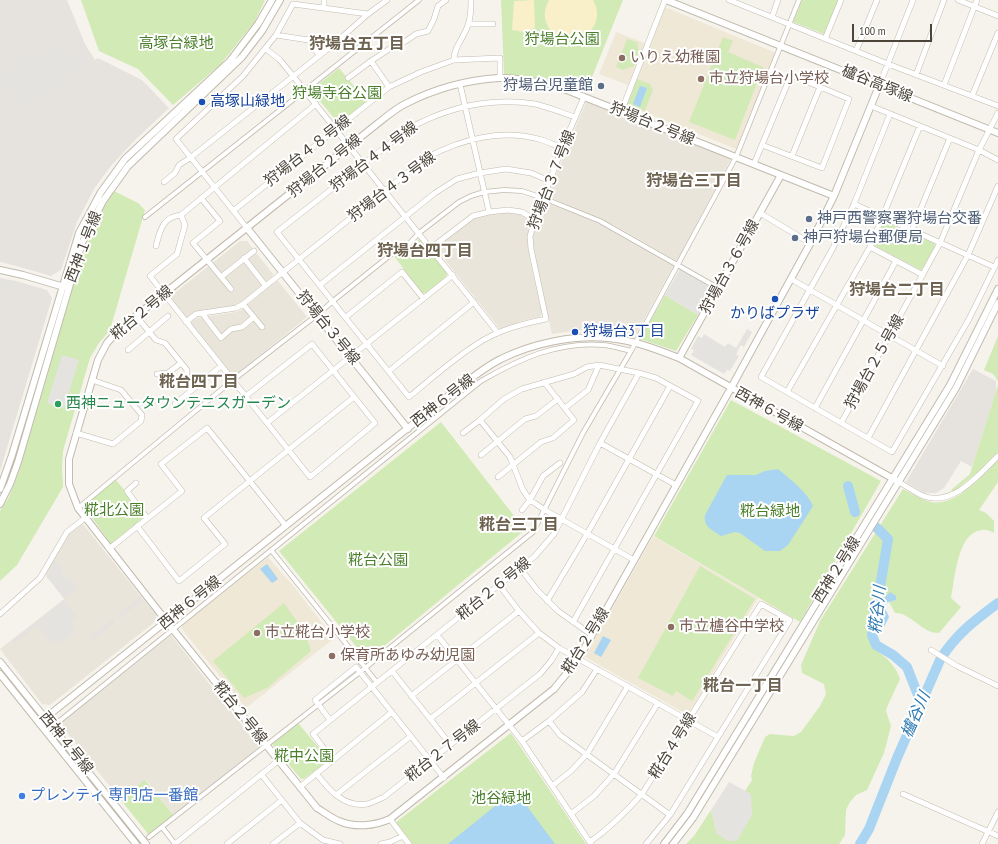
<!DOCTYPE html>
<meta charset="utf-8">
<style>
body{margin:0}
#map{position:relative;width:998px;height:844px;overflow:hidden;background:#f6f3ec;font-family:"PT Sans Narrow",sans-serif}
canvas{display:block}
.scale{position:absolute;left:852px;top:24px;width:80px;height:18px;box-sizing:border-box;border:2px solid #4b4439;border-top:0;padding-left:5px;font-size:12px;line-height:14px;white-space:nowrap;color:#4b4439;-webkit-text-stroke:3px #fff;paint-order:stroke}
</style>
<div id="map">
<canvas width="998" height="844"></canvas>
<div class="scale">100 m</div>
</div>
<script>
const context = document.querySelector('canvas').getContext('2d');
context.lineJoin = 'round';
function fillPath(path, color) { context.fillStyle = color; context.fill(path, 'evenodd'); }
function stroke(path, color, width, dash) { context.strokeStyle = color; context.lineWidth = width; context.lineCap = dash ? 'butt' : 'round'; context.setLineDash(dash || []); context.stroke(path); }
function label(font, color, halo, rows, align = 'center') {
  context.font = font + ' "PT Sans Narrow","Noto Sans JP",sans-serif'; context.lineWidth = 4; context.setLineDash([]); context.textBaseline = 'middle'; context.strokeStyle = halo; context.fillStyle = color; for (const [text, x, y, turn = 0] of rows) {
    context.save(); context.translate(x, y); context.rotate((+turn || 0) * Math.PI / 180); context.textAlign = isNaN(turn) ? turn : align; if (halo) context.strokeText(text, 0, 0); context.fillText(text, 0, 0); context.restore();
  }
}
const residential = new Path2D(`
 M586 102 731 159 677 261 614 225 547 196Z
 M545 202 597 222 674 265 635 336 607 331 580 330 552 334 533 246V235Z
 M506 212 523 215 529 218 532 222 530 225 528 240 530 261 542 313 540 317 521 321 500 329 437 250V247L474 218 489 214Z
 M240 241H247L273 274 272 277 236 306 189 318 185 317 171 300V296Z
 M276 281H278L307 317 233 377 191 325V322L197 318 236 312 241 310Z
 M82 523 156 615V621L50 705 42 704 0 649 64 599 45 574 68 534Z
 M171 635 259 747 174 816 146 780 120 799 63 728V721Z`);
const industrial = new Path2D(`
 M0 0H67L85 44 95 60 98 58 142 80 169 108 133 142 110 167 94 189 77 222 61 270 51 276 13 265 0 262Z
 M0 278 16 281 47 290 52 298 0 471Z
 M973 369 996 381V392L972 467 961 461 944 488 936 493H924L906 482Z`);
const education = new Path2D(`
 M665 7 776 53 736 149 626 105Z
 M616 32 645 43 628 85 599 74Z
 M653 536 758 598 688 715 585 657Z
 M268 557 295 588 333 637 332 640 246 708 200 652 182 629V625Z`);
const green = new Path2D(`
 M81 0H265L255 21 221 64 173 105 138 69 99 51Z
 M501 0H623L586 92 549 79 504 74Z
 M802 0H840L826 35 793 22Z
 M723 37 733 41 728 52 763 67 735 140 689 122Z
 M627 39 637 42 639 52 634 66 623 70 616 67Z
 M339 68 367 102 338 123 311 90Z
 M637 79 650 84 653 90 645 111 627 105Z
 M114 191 138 203 145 210 110 330 99 343 90 358 63 451 62 469 63 483V487L17 565 0 581V511L9 497 19 471 82 256 103 209Z
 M885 222 934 243 935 246 923 268 921 270 875 246 873 243 883 223Z
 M420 237 447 271 446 277 426 293H422L394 256 397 253H411Z
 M665 295 698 315 676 351 640 339Z
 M998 336V381L993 374 984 370Z
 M998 385V452L978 472 953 492 951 490 970 474Z
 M731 400 881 481 800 622 654 536Z
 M441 422 525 530 367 660 279 551Z
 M998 460V482L979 510 986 513 994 521V533C990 531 986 529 982 530 957 532 955 579 951 598L961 607 939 633C921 633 912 613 895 613L889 602 896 600 884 598 880 626 872 627C865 644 875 648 886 658 892 663 898 672 900 679L887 707 886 711 891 726 884 753 867 790 856 795 850 802 846 810 845 835 839 844H686L694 836 711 810 717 834 751 795 745 791 752 780 751 776 754 763 765 737 770 734 794 736 801 732 820 706 826 694 824 684 802 673 801 665 820 621 903 489C911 493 922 500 931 502 955 507 983 476 998 460Z
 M115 479 126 492 144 517 111 544 83 505Z
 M700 566 755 599 692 701 676 691 673 696 638 678Z
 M284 603 305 633 311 651 267 688 244 698 213 661Z
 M298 723 329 760 304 779H301L272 744Z
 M511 733 586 844H412L395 823Z
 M145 780 174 816 149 835 120 799Z`);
const sand = new Path2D(`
 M534 0 535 28 524 32 512 30 514 1Z
 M549 0H593C612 33 560 58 547 24 543 16 545 7 549 0Z`);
const parking = new Path2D(`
 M58 42 72 56 81 47 91 58 27 115 0 82V76L33 46 42 56Z
 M680 269 712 288 698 315 665 295Z
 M0 280 22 285 18 296 0 292Z
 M747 329 752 332 744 347 741 345 736 354 739 356 730 371 727 370 724 374 691 355 694 350 691 349 698 336 702 338 704 334 725 347 728 343 736 348Z
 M62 355 79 360 64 408 47 403Z
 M55 560 61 566V570L63 573 65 577 69 578 77 588 64 598 46 576Z
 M140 597 143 600 120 618 118 615Z
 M64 600 77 618 71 623 76 630 61 643 57 638 51 643 37 626 14 644 12 641Z
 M113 619 115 622 93 640 90 637Z
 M729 782 751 794 752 815 737 841H728L717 834 711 810Z`);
const water = new Path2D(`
 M640 86 647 88 640 107 633 104Z
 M778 469C789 478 808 493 813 506L788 545 780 551H765L740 533 735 532 721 536C712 530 703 526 705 515L727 475H756L765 471Z
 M267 564 278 579 272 583 260 569Z
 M890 592 896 596V600L886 603 885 608 889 617 884 627 880 626 884 598Z
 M603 636 611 640 601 657 594 653Z
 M515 790 555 844H448Z`);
const river = new Path2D(`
 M848 486 855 512
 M877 528 888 539 872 635 876 645 893 655 907 667 921 703
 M860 844 869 829 897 758 940 660C955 635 975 620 998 603`);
const pedestrian = new Path2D(`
 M145 217 419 0
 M78 508 233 380 317 315 333 301 393 253 406 247 419 233 459 202 471 196 484 192 504 190 522 191 543 198 600 221 718 288
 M271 550 375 680
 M57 723 481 381C519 359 558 341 604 345 613 346 622 349 631 351
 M162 827 175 844
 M149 837 365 668 533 532 583 433 631 351 736 157 799 0`);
const minor = new Path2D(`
 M729 0 888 64 998 106
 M958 0 998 16
 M324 8V0
 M772 17 778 0
 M468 24H493
 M276 35 334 44
 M308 39 319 55
 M825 39 841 0
 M266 49 280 60 293 76 498 333
 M856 51 877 0
 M454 60C453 48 464 38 468 25 471 17 471 9 471 0
 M371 61 389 87
 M916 75 944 0
 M348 78 371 61 397 44 406 41 416 34 428 31 434 19 438 6 446 0
 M460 84 489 212
 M944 85 977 0
 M879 86 913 0
 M972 96 998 33
 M871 106 979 150 998 160
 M621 112 665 0
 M890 114 854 204 833 248 761 377 892 452 969 319 998 260
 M575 117C562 113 549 107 535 104 490 97 448 107 408 129L277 232 409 397C431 379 453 359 477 344 498 330 522 324 546 319L531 249 530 236 535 220 562 148 584 97
 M792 156 820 87
 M754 164 791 75 849 99 822 168 762 145
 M164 182 175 173 179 165 190 158 334 44 368 14 387 0
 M201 198 220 221 193 243 231 289
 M854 204 994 267
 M233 211 389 87 421 72 454 60 500 58V78
 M760 213 810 243
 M247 228 176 139 243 76 276 35 293 4 368 14
 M912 230 950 138
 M156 246C160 231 162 217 181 215
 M870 247 923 275
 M431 248 473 216 489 212 508 210 522 212 535 220
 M244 258 265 285
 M221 277 254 251
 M791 279 943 366
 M320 285 435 193 457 179 480 173 506 169 531 173 550 181
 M243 304 262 327
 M202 313 221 338 231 329 242 327 254 317
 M136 316 156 340 165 343 187 370 186 379 193 389
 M346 317 402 272 423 298
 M186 322 196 314 236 308 243 304 426 158C461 139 503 128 542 140 549 142 556 146 562 148
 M128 350 168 316
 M389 371 474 302
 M157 374 168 373 181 363
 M787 392 870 247 920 126
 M246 396 312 344 375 423 310 477 150 276 177 254 185 225 181 215 316 104
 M175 404 221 366
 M565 408 588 390 599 365
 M815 408 896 261
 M267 423 453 275
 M841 423 940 243 979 150 998 113
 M76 433 113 444 141 421 142 415 121 390 92 380
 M463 433 480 420
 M868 438 968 255 998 186
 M600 443 676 485
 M481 455 525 419 536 416 558 399
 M498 477 541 442 553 438 574 420 544 382
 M899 482C907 487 915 492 923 496 953 507 979 475 998 456
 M136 483 127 491 147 518
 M522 510 530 500 543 476 560 463
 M137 526 179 581 225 544 204 518 354 397
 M109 549 182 491 161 464 207 428 286 526
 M520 568 537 590 558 611 592 635
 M499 585 519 611 539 633 559 648 718 737
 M547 601 587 534 670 386
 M0 614 40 578 67 532 85 518
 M573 622 698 401 656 378 639 373 599 365 587 367 574 374 522 389 504 399 480 420 510 457 523 490 530 500 545 510 634 560
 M438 636 522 741 591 844
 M931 650 957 666 998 686
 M392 671 450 744
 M411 696 519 611
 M430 719 539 633
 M330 720 315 700 356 667 444 778
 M549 721 560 735 670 815
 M522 741 549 721 582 692 597 669
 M332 759 313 734 520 568 535 556 554 534 600 443 639 373
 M316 773C328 789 344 808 367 804 372 803 379 799 384 797L540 674 551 661 559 648
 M261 774 300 823 323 840 340 844
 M552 786 571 771 587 754 628 686
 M300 787 392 712
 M903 794 998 836
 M336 795 411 736
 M571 814 594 796 614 774 658 703
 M390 819 409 844
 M590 842C611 827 625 813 642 794L761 604 790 620 670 815 646 844
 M175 844 278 761
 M227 844 282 800
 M273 844 300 823
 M381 844 390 842 403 836
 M982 844 998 812`);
const tertiary = new Path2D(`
 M666 0 998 133
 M834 196 554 85C536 82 517 77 499 78 466 80 434 89 405 104 395 109 386 117 377 124L136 316 116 333 107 343 98 360 69 459V484L78 508 167 622 317 808C324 812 331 818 339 821 355 828 374 826 390 819L554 689 579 658 731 388 811 242 834 196 879 86
 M247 228 408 429
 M0 270 23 275 64 287
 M679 358 781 175
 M0 489 12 455 79 233 101 192 125 159 230 61 258 24 272 0
 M0 504 10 484 18 462 82 243 103 201 128 166 242 57 262 31 280 0
 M0 662 146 844
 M0 674 136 844
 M39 723 463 384C475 376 488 365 501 359 533 343 573 335 608 338 633 340 656 349 679 358L899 482
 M664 844 687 814 950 385 998 289
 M673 844 693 818 956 388 998 303`);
const markers = [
 [622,58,4,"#8d6e63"],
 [701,79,4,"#8d6e63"],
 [601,86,4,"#5c6f8a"],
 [202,102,4,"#1a4fb4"],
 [809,219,4,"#5c6f8a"],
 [795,238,4,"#5c6f8a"],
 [775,299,4,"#1a4fb4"],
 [575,332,4,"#1a4fb4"],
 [58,404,4,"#2e9e5b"],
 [671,627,4,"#8d6e63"],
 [257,633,4,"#8d6e63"],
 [332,656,4,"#8d6e63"],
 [22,796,4,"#3f7fe0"]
];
const parkNames = [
 ["狩場台公園",562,40],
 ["高塚台緑地",176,44],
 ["狩場寺谷公園",337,94],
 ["糀北公園",114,511],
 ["糀台緑地",770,512],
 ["糀台公園",378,561],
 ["糀中公園",304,757],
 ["池谷緑地",501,799]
];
const educationNames = [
 ["いりえ幼稚園",630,58],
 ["市立狩場台小学校",709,79],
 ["市立櫨谷中学校",679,627],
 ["市立糀台小学校",265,633],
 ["保育所あゆみ幼児園",340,656]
];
const streetNames = [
 ["櫨谷高塚線",877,84,22],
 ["狩場台２号線",652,124,22],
 ["狩場台４８号線",308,151,-38],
 ["狩場台４４号線",374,157,-37],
 ["狩場台２号線",325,166,-39],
 ["狩場台３７号線",552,180,-69],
 ["狩場台４３号線",392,187,-37],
 ["西神１号線",84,247,-69],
 ["狩場台３６号線",730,267,-61],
 ["糀台２号線",142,313,-40],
 ["狩場台３号線",328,328,51],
 ["狩場台２５号線",875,362,-61],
 ["西神６号線",443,401,-38],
 ["西神６号線",769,410,29],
 ["西神２号線",837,570,-58],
 ["糀台２６号線",494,589,-39],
 ["西神６号線",190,603,-39],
 ["糀台２号線",586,641,-58],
 ["糀台２号線",240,713,51],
 ["西神４号線",66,743,51],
 ["糀台４号線",673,746,-58],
 ["糀台２７号線",443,751,-38]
];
const serviceNames = [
 ["狩場台児童館",593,86,"right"],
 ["神戸西警察署狩場台交番",817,219],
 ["神戸狩場台郵便局",803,238]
];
const transitNames = [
 ["高塚山緑地",210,102],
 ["かりばプラザ",775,314,"center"],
 ["狩場台3丁目",583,332]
];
const leisureNames = [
 ["西神ニュータウンテニスガーデン",66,404]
];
const shopNames = [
 ["プレンティ 専門店一番館",30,796]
];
const neighbourhoodNames = [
 ["狩場台五丁目",357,44],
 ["狩場台三丁目",694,181],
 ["狩場台四丁目",425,251],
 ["狩場台二丁目",897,290],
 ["糀台四丁目",199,382],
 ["糀台三丁目",519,525],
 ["糀台一丁目",743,686]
];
const waterNames = [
 ["糀谷川",878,610,-84],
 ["櫨谷川",916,715,-66]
];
fillPath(residential, '#eae5da');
fillPath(industrial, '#e6e2dd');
fillPath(education, '#efe8d6');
fillPath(green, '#d2eab5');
fillPath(sand, '#f9efc9');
fillPath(parking, '#e5e3e0');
fillPath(water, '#a9d4f2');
stroke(river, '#a9d4f2', 10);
stroke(pedestrian, '#c2bbae', 5.5);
stroke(minor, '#c2bbae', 6);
stroke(tertiary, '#c2bbae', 8);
stroke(pedestrian, '#fff', 4);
stroke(minor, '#fff', 5);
stroke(tertiary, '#fff', 6);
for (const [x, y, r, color] of markers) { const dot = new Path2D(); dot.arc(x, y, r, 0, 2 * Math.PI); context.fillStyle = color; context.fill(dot); stroke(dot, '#fff', 1.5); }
label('15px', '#4a7f2a', '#fff', parkNames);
label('15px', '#785e54', '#fff', educationNames, 'left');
label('15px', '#4b4439', '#fff', streetNames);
label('15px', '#4e5e75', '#fff', serviceNames, 'left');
label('15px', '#164399', '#fff', transitNames, 'left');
label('15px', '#27864d', '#fff', leisureNames, 'left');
label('15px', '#366cbe', '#fff', shopNames, 'left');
label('bold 16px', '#6e6250', '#fff', neighbourhoodNames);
label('italic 16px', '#2e7ab2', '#fff', waterNames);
</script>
